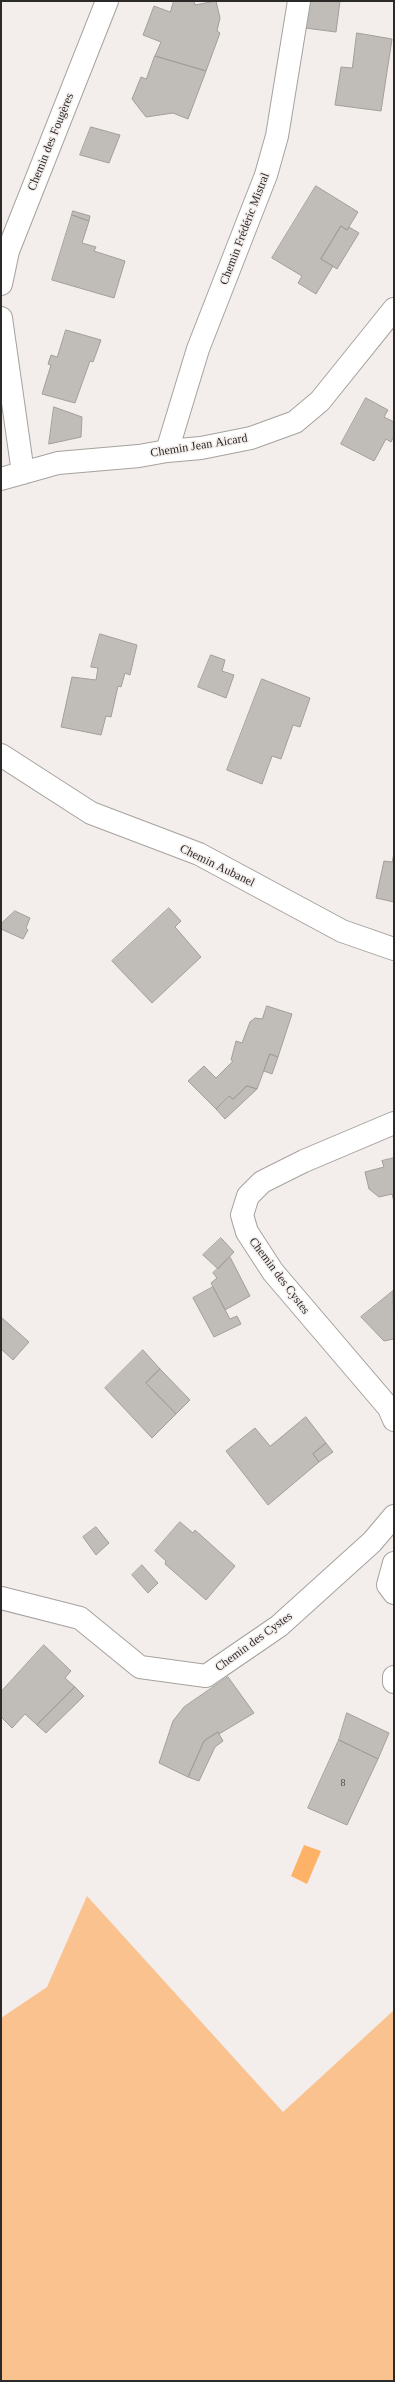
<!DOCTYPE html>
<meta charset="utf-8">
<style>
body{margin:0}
#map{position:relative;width:395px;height:2382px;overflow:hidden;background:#f3eeeb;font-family:Georgia,serif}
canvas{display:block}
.frame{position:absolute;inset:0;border:2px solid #2c2a29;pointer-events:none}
</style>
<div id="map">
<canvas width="395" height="2382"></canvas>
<div class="frame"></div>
</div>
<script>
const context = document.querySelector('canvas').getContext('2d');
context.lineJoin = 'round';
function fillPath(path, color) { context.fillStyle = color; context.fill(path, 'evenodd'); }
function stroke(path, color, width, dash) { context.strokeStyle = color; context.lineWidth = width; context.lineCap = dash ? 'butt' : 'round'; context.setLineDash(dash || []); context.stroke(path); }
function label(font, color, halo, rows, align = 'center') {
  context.font = font + ' Georgia,serif'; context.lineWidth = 3; context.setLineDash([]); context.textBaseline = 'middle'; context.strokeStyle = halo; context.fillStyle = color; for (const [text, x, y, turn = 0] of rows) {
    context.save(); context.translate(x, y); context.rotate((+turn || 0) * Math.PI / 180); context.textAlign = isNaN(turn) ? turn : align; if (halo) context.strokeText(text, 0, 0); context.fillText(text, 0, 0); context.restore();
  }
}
const green = new Path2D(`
 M87 1896 283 2112 394 2010V2381H1V2018L47 1987Z`);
const water = new Path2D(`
 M304 1845 321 1851 307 1884 291 1876Z`);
const building = new Path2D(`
 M174 1H194L195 5 216 1 220 18 217 31 220 33 206 71 155 56 161 42 143 35 154 6 170 12Z
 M310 1H340L336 32 305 28Z
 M357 33 392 39 381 111 335 105 341 67 352 68Z
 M155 56 206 71 188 119 173 113 146 117 132 99 141 77 146 79Z
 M91 127 120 135 109 163 80 155Z
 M316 186 358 212 347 230 341 226 321 259 333 266 316 294 298 283 302 276 272 258Z
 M73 211 90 216 89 221 72 215Z
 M72 215 89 221 82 243 96 247 94 251 125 261 114 298 52 280Z
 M341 226 347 230 349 227 359 233 337 269 321 259Z
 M66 330 101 340 93 362 90 361 75 403 42 394 51 365 48 364 51 355 57 357Z
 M366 398 388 410 384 417 394 422V436L391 442 386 439 374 461 341 444Z
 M54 407 82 417 81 437 49 444Z
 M100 634 137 645 130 675 125 673 121 687 118 686 111 717 106 716 101 735 61 727 72 677 96 680 98 668 91 667Z
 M211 655 225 660 222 671 234 675 226 698 198 687Z
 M262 679 310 698 300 727 293 725 281 759 272 756 262 784 227 770Z
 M394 853V902L376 898 384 861 392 862Z
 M169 908 181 921 175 927 201 957 152 1003 112 961Z
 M15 911 30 918 26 928 28 930 23 939 1 929V924Z
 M267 1006 292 1014 278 1057 270 1054 257 1089 247 1086 233 1099 229 1096 216 1109 188 1081 204 1066 216 1078 233 1061 231 1060 236 1041 242 1043 250 1022 255 1018 262 1019Z
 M270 1054 278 1057 272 1074 264 1071Z
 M247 1086 257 1089 225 1119 216 1109 229 1096 233 1099Z
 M394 1158V1202L392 1194 379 1197 369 1189 365 1172 384 1167 382 1161Z
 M221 1238 234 1252 218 1269 203 1255Z
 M230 1257 250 1296 225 1310 211 1283 217 1278 213 1273Z
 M213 1287 230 1319 237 1316 241 1324 214 1337 193 1298Z
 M393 1291 394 1339 384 1341 361 1317Z
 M1 1317 29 1342 13 1360 1 1349Z
 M143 1350 160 1369 146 1383 176 1414 152 1438 105 1388Z
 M160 1369 190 1400 176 1414 146 1383Z
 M306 1417 326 1443 313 1454 319 1462 268 1505 226 1451 255 1428 270 1446Z
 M326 1443 333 1452 319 1462 313 1454Z
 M180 1522 193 1533 195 1530 235 1566 206 1600 165 1564 166 1561 155 1551Z
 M96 1527 109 1543 96 1555 83 1537Z
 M142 1565 158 1583 148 1593 132 1575Z
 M44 1645 71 1671 65 1678 75 1687 37 1725 25 1714 12 1728 1 1717V1692Z
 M228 1677 254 1713 219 1734 218 1732 204 1741 188 1777 159 1763 173 1721 184 1707Z
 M75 1687 84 1696 46 1733 37 1725Z
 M347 1713 389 1733 378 1759 339 1740Z
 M218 1732 223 1741 215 1747 199 1781 188 1777 204 1741Z
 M339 1740 378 1759 347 1825 308 1808Z`);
const minor = new Path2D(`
 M1 284 8 251 107 1
 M1 318 23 473
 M167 451 198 349 266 175 277 136 299 1
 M1 479 58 463 139 456 167 451 201 448 251 438 295 422 320 401 394 309
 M1 755 91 813 199 854 342 931 394 949
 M394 1123 304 1161 262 1182 248 1196 242 1215 247 1232 273 1272 389 1408 394 1420
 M394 1563 388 1585 394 1593
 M1 1598 80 1618 140 1667 206 1676 279 1626 372 1542 394 1516
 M394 1677V1682`);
const numberNames = [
 ["8",343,1783]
];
const streetNames = [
 ["Chemin des Fougères",51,142,-68],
 ["Chemin Frédéric Mistral",245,229,-69],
 ["Chemin Jean Aicard",199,446,-9],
 ["Chemin Aubanel",217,866,26],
 ["Chemin des Cystes",279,1276,53],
 ["Chemin des Cystes",254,1642,-36]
];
fillPath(green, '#fac28f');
fillPath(water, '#feb267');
fillPath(building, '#c0bcb8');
stroke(building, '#a29e9a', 1);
stroke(minor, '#a6a29e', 24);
stroke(minor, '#fff', 22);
label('10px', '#514e4d', null, numberNames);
label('12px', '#2c2a29', '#f3eeeb', streetNames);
</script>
